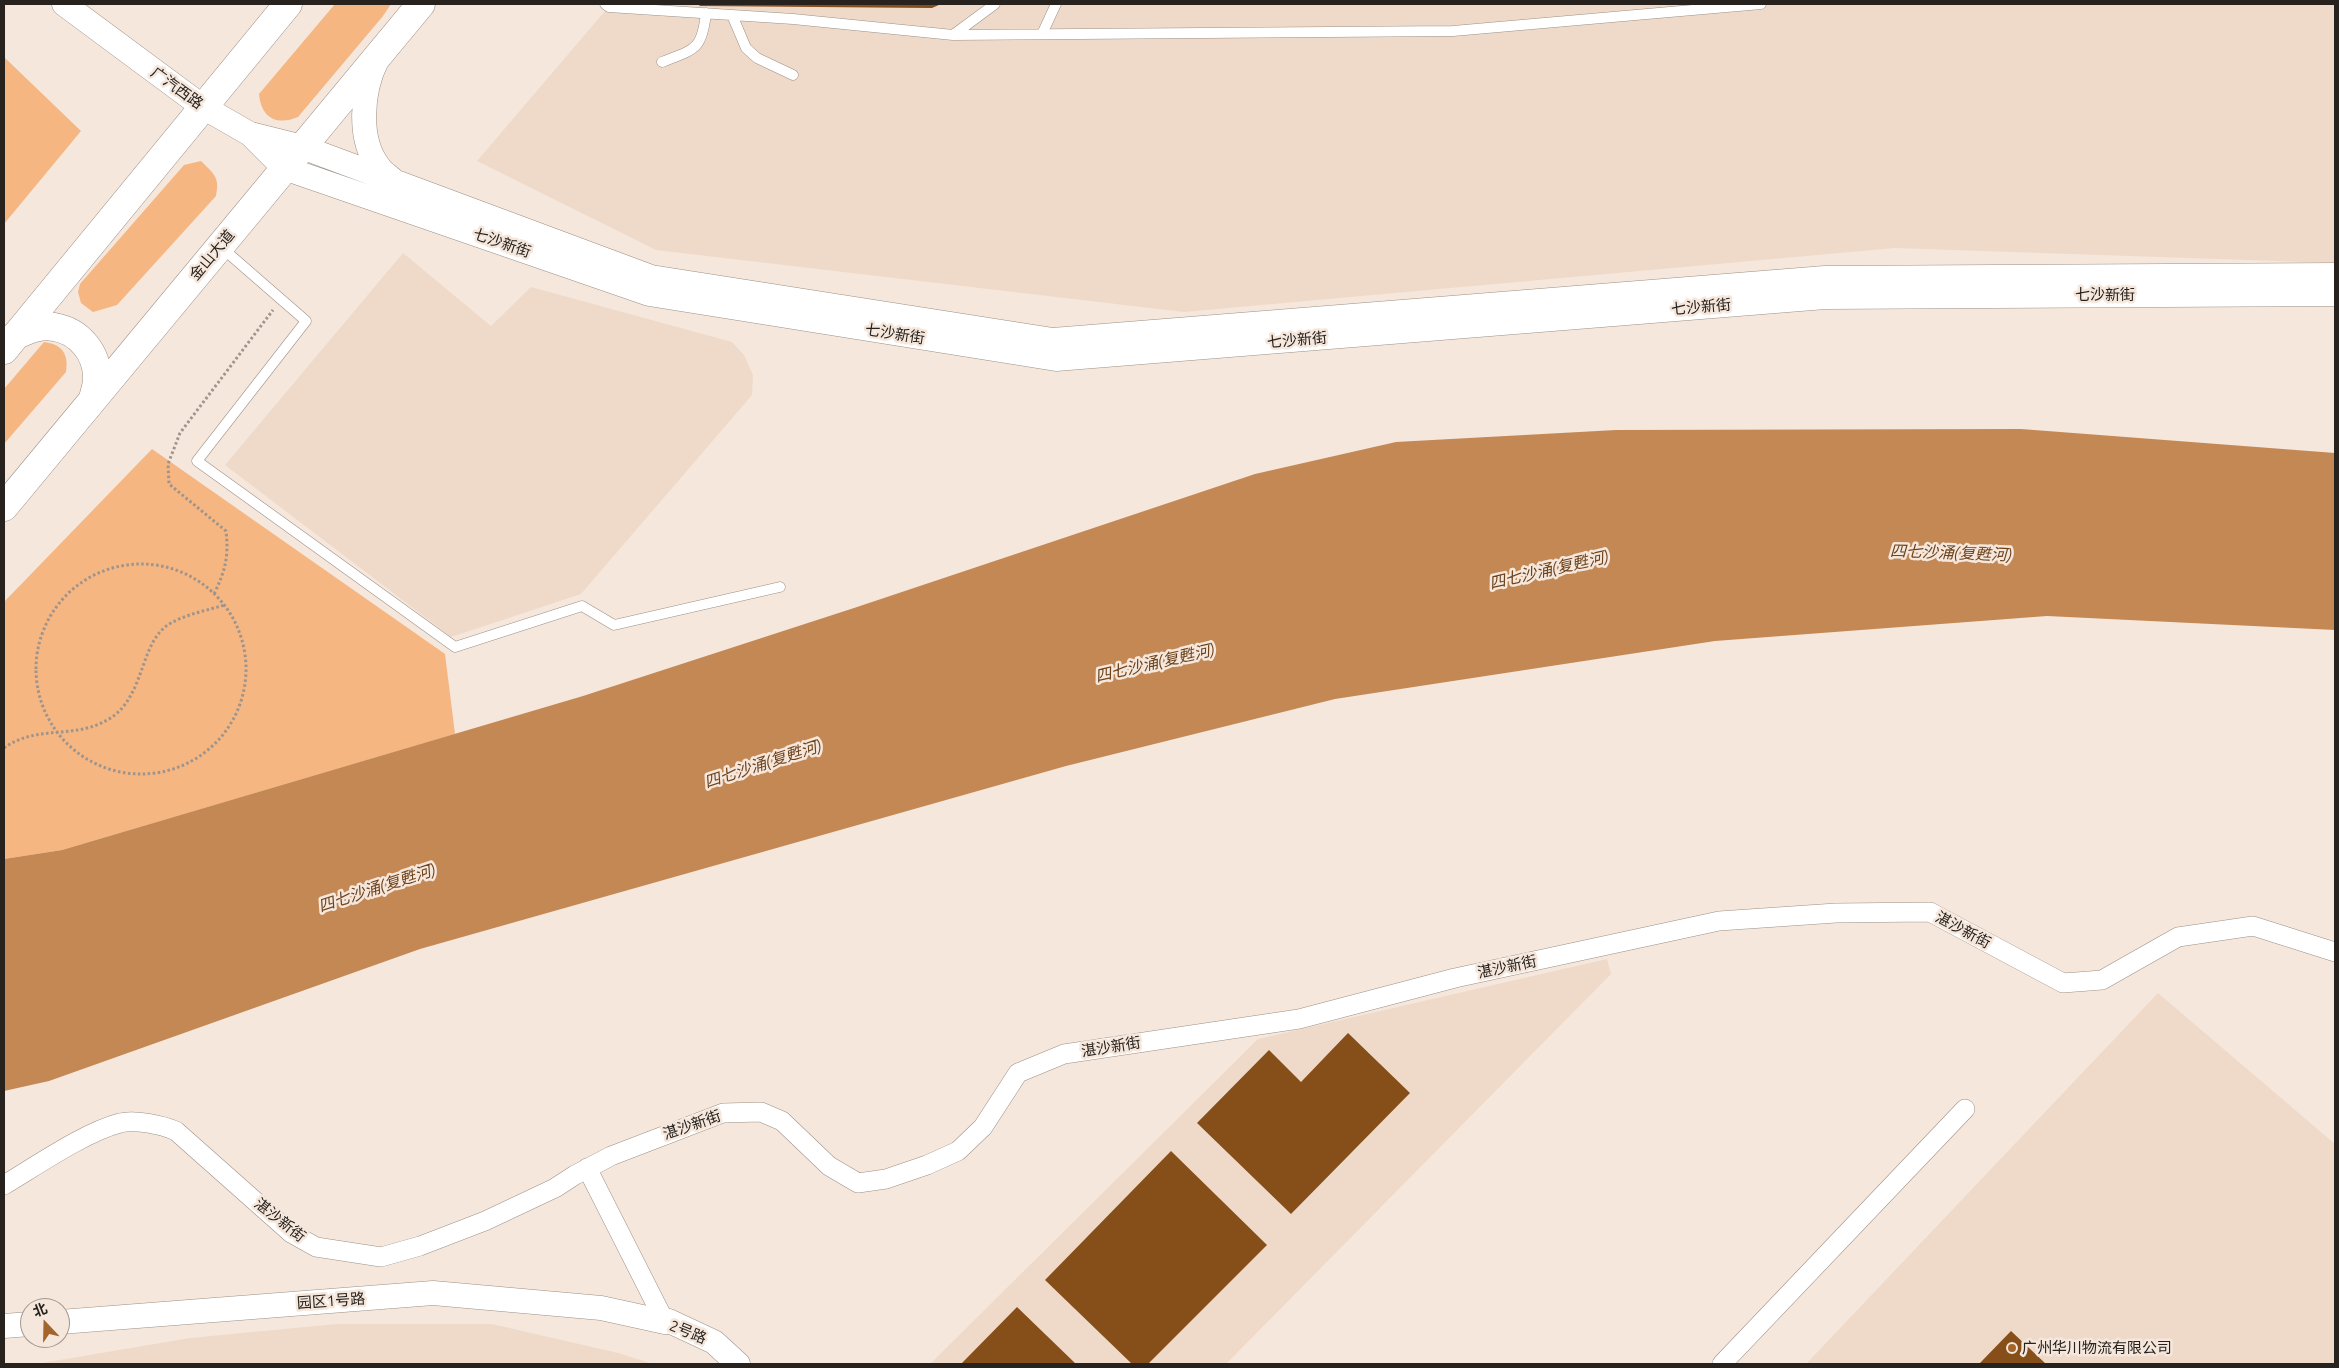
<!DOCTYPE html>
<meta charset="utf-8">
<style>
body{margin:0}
#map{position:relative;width:2339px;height:1368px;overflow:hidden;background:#f5e7dc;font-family:Ubuntu,"Noto Sans SC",sans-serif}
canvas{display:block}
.frame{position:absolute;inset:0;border:5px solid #27221e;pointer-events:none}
.north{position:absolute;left:20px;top:1298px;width:50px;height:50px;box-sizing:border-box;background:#f5e7dc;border:1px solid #a39890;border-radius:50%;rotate:339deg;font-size:14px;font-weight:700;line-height:20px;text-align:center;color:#27221e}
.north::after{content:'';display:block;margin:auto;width:18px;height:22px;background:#a3652b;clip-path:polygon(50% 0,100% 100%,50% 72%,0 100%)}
</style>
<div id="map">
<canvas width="2339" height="1368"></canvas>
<div class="frame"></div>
<div class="north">北</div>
</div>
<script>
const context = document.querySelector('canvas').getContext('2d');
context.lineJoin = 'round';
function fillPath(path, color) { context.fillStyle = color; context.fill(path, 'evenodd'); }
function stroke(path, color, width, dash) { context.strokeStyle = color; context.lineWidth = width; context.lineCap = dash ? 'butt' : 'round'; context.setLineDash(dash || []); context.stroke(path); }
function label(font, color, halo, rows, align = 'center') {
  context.font = font + ' Ubuntu,"Noto Sans SC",sans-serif'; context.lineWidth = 5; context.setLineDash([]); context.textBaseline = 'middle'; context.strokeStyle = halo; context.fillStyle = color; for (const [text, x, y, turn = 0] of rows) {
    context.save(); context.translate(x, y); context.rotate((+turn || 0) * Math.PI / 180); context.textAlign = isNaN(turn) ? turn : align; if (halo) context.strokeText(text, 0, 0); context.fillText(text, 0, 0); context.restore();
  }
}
const built = new Path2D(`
 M611 4H2335V263L1895 248 1184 312 656 250 477 161Z
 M403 253 491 326 531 287 732 342 744 355 753 375 752 395 581 594 451 637 225 465Z
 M1607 959 1611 974 1226 1364H930L1258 1039Z
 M2158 993 2335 1144V1364H1806Z
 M337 1324H492L618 1353 653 1364H36L190 1338Z`);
const green = new Path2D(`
 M335 4H391L383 16 298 117C277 126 261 118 259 94Z
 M4 57 81 131 4 224Z
 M201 161C214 174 220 177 216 196L117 305 93 312 81 303 78 292 80 284 184 165Z
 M44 342C62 344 69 354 66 372L4 444V389Z
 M152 449 445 654 455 734 62 850 4 859V602Z`);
const water = new Path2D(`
 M2021 429 2335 453V630L2047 616 1715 641 1335 699 1066 766 420 949 49 1081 4 1091V859L62 850 583 696 854 608 1255 474 1396 442 1616 430Z`);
const building = new Path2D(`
 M701 4H941L932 8 699 6Z
 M1348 1033 1410 1093 1291 1214 1197 1123 1269 1050 1301 1082Z
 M1171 1151 1267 1245 1148 1364H1132L1045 1280Z
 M1017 1307 1076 1364H961Z
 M2011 1331 2046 1364H1979Z`);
const path = new Path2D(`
 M36 669a105 105 0 1 1 210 0a105 105 0 1 1-210 0Z
 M214 594C225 571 229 557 226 531L169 484 168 464 180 433 273 310
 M4 748C37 724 75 740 109 719 146 697 139 640 171 623 187 614 208 610 225 605`);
const service = new Path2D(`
 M605 4 609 7 793 19 953 35 1453 31 1761 4
 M732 15 746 48 757 58 793 75
 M1042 34 1056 4
 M953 35 995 4
 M662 62C695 49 702 50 706 13
 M221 247 306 321 197 461 455 647 582 606 614 625 780 587`);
const minor = new Path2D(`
 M587 1168 665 1322
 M4 1185C36 1166 85 1132 120 1123 134 1119 163 1125 176 1131L291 1233 316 1247 381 1257 420 1246 485 1221 555 1188 575 1175 611 1156 723 1113 761 1112 782 1121 829 1166 858 1183 886 1179 927 1165 958 1151 983 1127 1018 1073 1064 1054 1299 1019 1455 978 1719 921 1836 913 1930 912 2063 983 2102 980 2178 937 2253 926 2335 952
 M1722 1364 1965 1109`);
const tertiary = new Path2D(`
 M64 4 203 107 250 134 302 147 651 277 1053 340 1825 278 2335 275
 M377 60C362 90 357 139 379 167 382 172 389 176 393 180
 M251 135 284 168 649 294 1056 359 1825 297 2335 294
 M60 1322 433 1293 601 1308 665 1322 669 1321 714 1342 738 1364
 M4 1326 30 1324`);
const secondary = new Path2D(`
 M16 335C28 330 41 324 54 327 80 331 98 354 97 380 97 386 94 393 93 399
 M4 350 288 4
 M4 507 421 4`);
const markers = [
 [2012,1348,5,"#a3652b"]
];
const streetNames = [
 ["广汽西路",177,88,36],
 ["七沙新街",502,243,19],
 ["金山大道",212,255,-50],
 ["七沙新街",2105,295],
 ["七沙新街",1701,307,-5],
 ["七沙新街",895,334,9],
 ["七沙新街",1297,340,-5],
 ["湛沙新街",1963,930,28],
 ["湛沙新街",1507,967,-12],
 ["湛沙新街",1111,1047,-9],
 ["湛沙新街",692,1125,-19],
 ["湛沙新街",280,1220,38],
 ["园区1号路",331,1301,-4],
 ["2号路",688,1332,22]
];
const poiNames = [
 ["广州华川物流有限公司",2022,1348]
];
const waterNames = [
 ["四七沙涌(复甦河)",1951,553,2],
 ["四七沙涌(复甦河)",1549,570,-13],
 ["四七沙涌(复甦河)",1155,663,-13],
 ["四七沙涌(复甦河)",763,764,-18],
 ["四七沙涌(复甦河)",377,888,-18]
];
fillPath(built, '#efdaca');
fillPath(green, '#f5b682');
fillPath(water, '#c48855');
fillPath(building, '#864e18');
stroke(service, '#9d9086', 11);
stroke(minor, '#9d9086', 20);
stroke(tertiary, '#9d9086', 25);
stroke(secondary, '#9d9086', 29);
stroke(path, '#9e948c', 3, [2.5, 2.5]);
stroke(service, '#fff', 10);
stroke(minor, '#fff', 19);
stroke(tertiary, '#fff', 24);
stroke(secondary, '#fff', 28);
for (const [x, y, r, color] of markers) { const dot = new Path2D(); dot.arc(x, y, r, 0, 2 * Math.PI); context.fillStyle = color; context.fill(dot); stroke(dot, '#f5e7dc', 2); }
label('15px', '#27221e', '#f5e7dc', streetNames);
label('15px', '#27221e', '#f5e7dc', poiNames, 'left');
label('italic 16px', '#6c421c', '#f5e7dc', waterNames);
</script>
